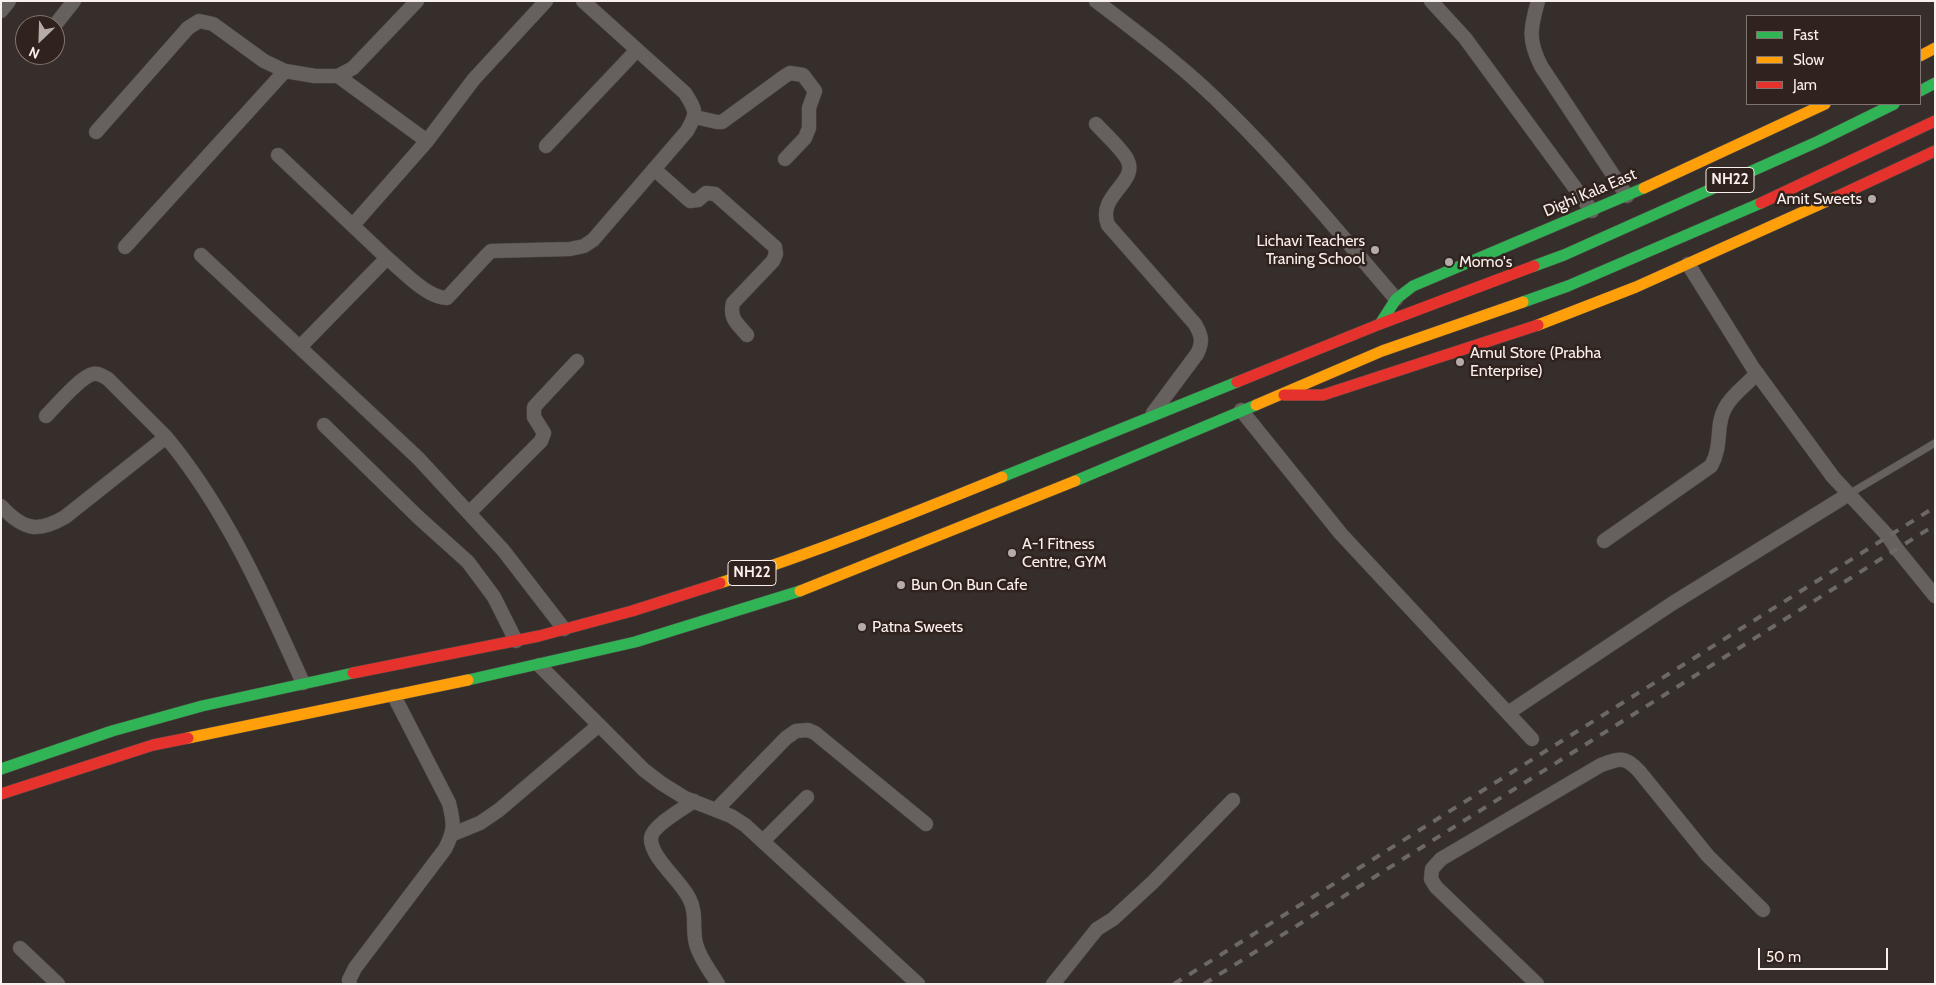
<!DOCTYPE html>
<style>
body{margin:0}
#map{position:relative;width:1936px;height:985px;overflow:hidden;background:#362e2b;font-family:Cabin,sans-serif}
canvas{display:block}
.frame{position:absolute;inset:0;border:2px solid #f9efec;pointer-events:none}
.legend{position:absolute;left:1746px;top:15px;width:175px;height:90px;box-sizing:border-box;background:#30221d;border:1px solid #807470;margin:0;padding:6px 9px;list-style:none;font-size:15px;color:#f9efec}
.legend li{display:flex;align-items:center;gap:10px;height:25px}
.legend b{width:25px;border:1px solid #807470}
.north{position:absolute;left:15px;top:15px;width:50px;height:50px;box-sizing:border-box;background:#30221d;border:1px solid #807470;border-radius:50%;rotate:204deg;font-size:14px;font-weight:700;line-height:20px;text-align:center;color:#f9efec}
.north::after{content:'';display:block;margin:auto;width:18px;height:22px;background:#b5aba8;clip-path:polygon(50% 0,100% 100%,50% 72%,0 100%)}
.scale{position:absolute;left:1758px;top:948px;width:130px;height:22px;box-sizing:border-box;border:2px solid #f9efec;border-top:0;padding-left:6px;font-size:15px;line-height:18px;white-space:nowrap;color:#f9efec;-webkit-text-stroke:4px #30221d;paint-order:stroke}
</style>
<div id="map">
<canvas width="1936" height="985"></canvas>
<div class="frame"></div>
<ul class="legend">
<li><b style="height:6px;background:#30b455"></b>Fast</li>
<li><b style="height:6px;background:#ff9f0a"></b>Slow</li>
<li><b style="height:6px;background:#e5322d"></b>Jam</li>
</ul>
<div class="north">N</div>
<div class="scale">50 m</div>
</div>
<script>
const context = document.querySelector('canvas').getContext('2d');
context.lineJoin = 'round';
function stroke(path, color, width, dash) { context.strokeStyle = color; context.lineWidth = width; context.lineCap = dash ? 'butt' : 'round'; context.setLineDash(dash || []); context.stroke(path); }
function label(font, color, halo, rows, align = 'center') {
  context.font = font + ' Cabin,sans-serif'; context.lineWidth = 5; context.setLineDash([]); context.textBaseline = 'middle'; context.strokeStyle = halo; context.fillStyle = color; for (const [text, x, y, turn = 0] of rows) {
    context.save(); context.translate(x, y); context.rotate((+turn || 0) * Math.PI / 180); context.textAlign = isNaN(turn) ? turn : align; if (halo) context.strokeText(text, 0, 0); context.fillText(text, 0, 0); context.restore();
  }
}
const lane = new Path2D(`
 M1849 494 1935 443`);
const street = new Path2D(`
 M1096 1C1142 36 1188 70 1228 111 1288 170 1341 235 1396 299
 M1431 1 1465 38 1592 211
 M1538 1C1530 29 1528 40 1541 66L1627 196
 M1 11 9 1
 M55 25 74 1
 M338 76 427 141
 M695 117 717 122H722L785 76 790 73 803 75 815 91 809 108V128L805 138 785 159
 M1096 124C1105 134 1121 148 1127 159 1140 182 1096 195 1108 225L1195 324C1202 336 1203 342 1197 354L1153 413
 M96 132 188 28 199 21 213 24 264 61 285 71 315 76H338L353 68 417 1
 M546 146 637 50
 M278 155 387 258 300 347
 M654 169 690 201 698 200 706 193 715 194 775 247 776 254 773 261 733 303C729 319 738 324 747 335
 M353 225 427 141 474 79 546 1
 M125 247 285 71
 M201 255 418 458 503 550 564 629
 M387 258C403 271 427 298 447 298L485 257 491 251 570 249 584 246 593 240 687 131C697 113 697 112 685 93L583 1
 M1688 264 1753 368 1833 477 1888 536 1896 548 1935 596
 M1241 410 1341 534 1532 739
 M46 416C55 407 81 376 93 374 99 373 103 376 108 379L166 437
 M324 425 418 517 468 562 494 597 516 641
 M1 506C23 530 38 533 65 517L166 437C226 509 265 598 303 683
 M469 513 541 441 544 433 534 417V407L577 361
 M1604 541 1711 466C1723 445 1715 426 1725 408 1732 394 1747 385 1757 373
 M539 665 644 770 661 783 685 798 731 816 745 825 918 984
 M1508 713 1673 603 1849 494
 M694 801C684 808 652 826 651 838 650 857 681 881 689 898 698 914 691 932 697 947 701 960 711 972 718 984
 M716 810 786 738 796 731 808 730 815 733 926 824
 M453 834 480 823 499 810 599 725
 M763 841 807 797
 M20 948 58 984
 M350 984 349 980 355 968 445 849C455 830 454 823 449 803L394 696
 M1053 984 1097 929 1113 919 1153 882 1233 800
 M1537 984 1436 887 1431 879 1432 869 1441 859 1601 765C1620 758 1625 756 1639 771L1708 856 1763 910`);
const fast = new Path2D(`
 M1920 91 1935 83
 M1534 266 1564 255 1819 141 1894 104
 M1523 302 1568 286 1761 203
 M1380 324 1396 299 1413 286 1644 188
 M1002 477 1237 382
 M1075 481 1256 405
 M468 680 635 642 800 591
 M1 769 112 731 202 706 353 673`);
const slow = new Path2D(`
 M1920 56 1935 48
 M1644 188 1825 104
 M1538 325 1636 287 1836 197
 M1256 405 1382 351 1523 302
 M720 583C816 552 909 515 1002 477
 M800 591 1075 481
 M188 738 468 680`);
const jam = new Path2D(`
 M1836 197 1935 151
 M1761 203 1935 121
 M1237 382 1380 324 1534 266
 M1284 395H1323L1538 325
 M353 673 539 636 632 611 720 583
 M1 794 153 745 188 738`);
const rail = new Path2D(`
 M1174 984 1935 507
 M1204 984 1935 525`);
const markers = [
 [1872,199,5,"#b5aba8"],
 [1375,250,5,"#b5aba8"],
 [1449,262,5,"#b5aba8"],
 [1460,362,5,"#b5aba8"],
 [1012,553,5,"#b5aba8"],
 [901,585,5,"#b5aba8"],
 [862,627,5,"#b5aba8"]
];
const shields = [
 [1730,180,48],
 [752,573,48]
];
const shieldNames = [
 ["NH22",1730,180],
 ["NH22",752,573]
];
const streetNames = [
 ["Dighi Kala East",1590,193,-23]
];
const poiNames = [
 ["Amit Sweets",1862,199,"right"],
 ["Lichavi Teachers",1365,241,"right"],
 ["Traning School",1365,259,"right"],
 ["Momo's",1459,262],
 ["Amul Store (Prabha",1470,353],
 ["Enterprise)",1470,371],
 ["A-1 Fitness",1022,544],
 ["Centre, GYM",1022,562],
 ["Bun On Bun Cafe",911,585],
 ["Patna Sweets",872,627]
];
stroke(lane, '#514a48', 8);
stroke(street, '#514a48', 15);
stroke(fast, '#514a48', 12);
stroke(slow, '#514a48', 12);
stroke(jam, '#514a48', 12);
stroke(lane, '#66605e', 7);
stroke(street, '#66605e', 14);
stroke(fast, '#30b455', 11);
stroke(slow, '#ff9f0a', 11);
stroke(jam, '#e5322d', 11);
stroke(rail, '#6d6765', 4, [9, 9]);
for (const [x, y, r, color] of markers) { const dot = new Path2D(); dot.arc(x, y, r, 0, 2 * Math.PI); context.fillStyle = color; context.fill(dot); stroke(dot, '#30221d', 2); }
for (const [x, y, w] of shields) { const box = new Path2D(); box.roundRect(x - w / 2, y - 12.5, w, 25, 4); context.fillStyle = '#30221d'; context.fill(box); stroke(box, '#f9efec', 1); }
label('bold 15px', '#f9efec', null, shieldNames);
label('16px', '#f9efec', '#30221d', streetNames);
label('16px', '#f9efec', '#30221d', poiNames, 'left');
</script>
